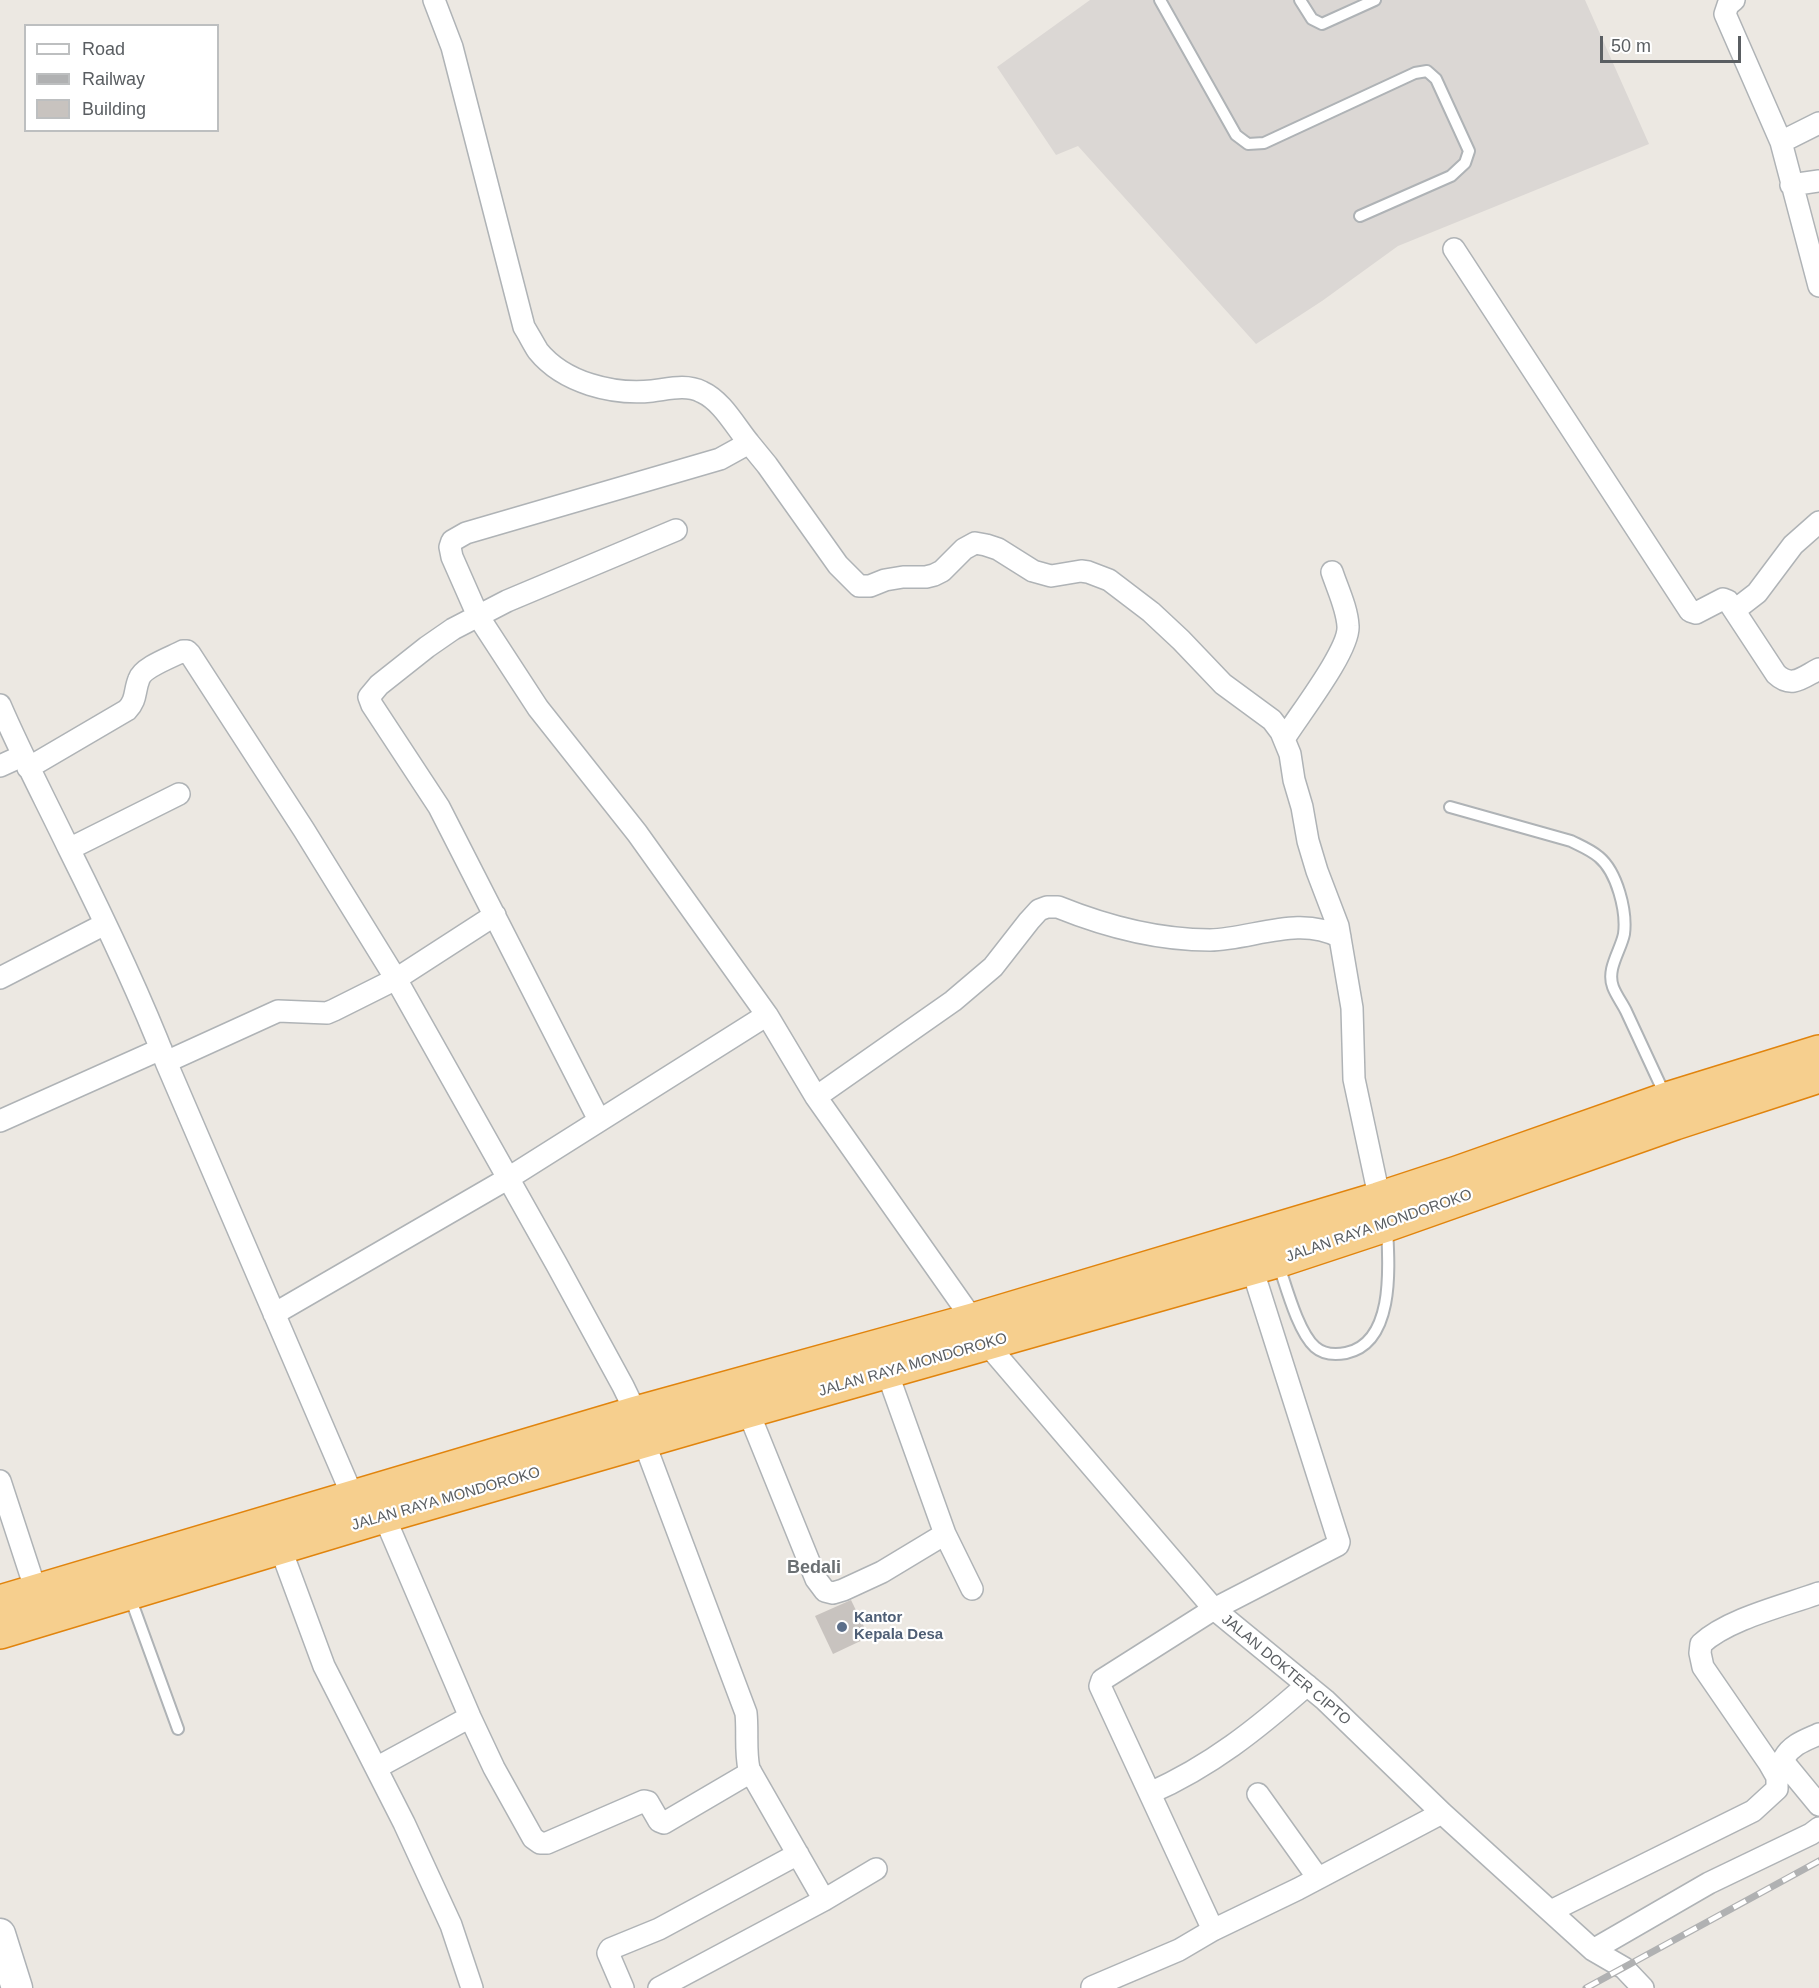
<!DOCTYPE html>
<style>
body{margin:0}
#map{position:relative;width:1819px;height:1988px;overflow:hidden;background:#ece8e2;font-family:Arial,sans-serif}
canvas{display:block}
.legend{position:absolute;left:24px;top:24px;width:195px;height:108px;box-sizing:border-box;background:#fff;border:2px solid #bdbfc0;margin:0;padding:8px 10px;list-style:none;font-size:18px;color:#5a5e62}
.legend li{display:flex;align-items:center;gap:12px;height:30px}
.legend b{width:30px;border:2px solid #bdbfc0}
.scale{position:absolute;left:1600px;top:36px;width:141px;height:27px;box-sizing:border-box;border:3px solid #5a5e62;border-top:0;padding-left:8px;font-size:18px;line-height:21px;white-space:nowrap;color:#5a5e62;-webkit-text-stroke:4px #fff;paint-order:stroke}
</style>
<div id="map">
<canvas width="1819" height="1988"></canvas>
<ul class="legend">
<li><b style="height:8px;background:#fff"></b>Road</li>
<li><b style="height:8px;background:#b0b1b2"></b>Railway</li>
<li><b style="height:16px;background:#c8c3bf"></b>Building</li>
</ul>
<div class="scale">50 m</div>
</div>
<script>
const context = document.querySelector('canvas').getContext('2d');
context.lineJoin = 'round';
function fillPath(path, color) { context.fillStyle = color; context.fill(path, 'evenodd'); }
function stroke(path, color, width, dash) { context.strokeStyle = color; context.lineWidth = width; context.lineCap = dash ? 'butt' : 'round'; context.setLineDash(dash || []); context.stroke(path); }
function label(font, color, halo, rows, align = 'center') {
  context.font = font + ' Arial,sans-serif'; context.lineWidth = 4.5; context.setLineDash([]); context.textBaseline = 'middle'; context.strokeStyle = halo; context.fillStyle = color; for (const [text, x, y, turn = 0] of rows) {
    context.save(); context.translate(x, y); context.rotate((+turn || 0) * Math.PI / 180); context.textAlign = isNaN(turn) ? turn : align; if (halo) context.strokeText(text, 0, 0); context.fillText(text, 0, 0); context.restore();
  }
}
const industrial = new Path2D(`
 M1090 0H1585L1649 144 1398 246 1322 301 1256 344 1078 146 1056 155 997 67Z`);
const building = new Path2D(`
 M851 1600 869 1637 833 1654 815 1616Z`);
const lane = new Path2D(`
 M1160 0 1236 135 1248 144 1264 143 1415 73 1427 71 1436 79 1469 151 1465 163 1451 176 1360 216
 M1300 0 1312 19 1322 24 1375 0
 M1450 807 1571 841C1581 846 1591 850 1599 857 1617 872 1627 911 1624 934 1621 950 1606 969 1613 987 1616 995 1622 1003 1626 1011 1639 1039 1652 1067 1665 1095
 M1278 1263C1286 1286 1298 1332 1315 1347 1324 1355 1335 1355 1346 1353 1395 1343 1389 1266 1387 1228
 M130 1597 178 1729`);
const street = new Path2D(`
 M434 0 452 47 524 327C529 335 533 343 538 351 564 383 613 395 652 391 669 389 686 384 702 392 722 401 735 426 749 443L720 459 466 533 452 541 450 547 452 557 478 616 538 708 637 833 767 1015 816 1097 973 1320
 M1734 0 1728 5 1725 14 1781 142 1819 286
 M1781 142 1819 123
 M1791 185 1819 181
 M1454 249 1690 611 1696 613 1723 599 1728 601 1776 674C1792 689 1803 677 1819 669
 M749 443 767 465 838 565 859 586H870L885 580 903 577H926L934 575 942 571 964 549 975 543 986 545 998 549 1033 571 1051 576 1081 571 1088 572 1109 580 1151 612 1181 640 1223 684 1272 720 1281 732 1290 754 1294 780 1302 807 1308 841 1317 871 1338 926 1352 1008 1354 1079 1382 1210
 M1735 610 1757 593 1793 545 1819 522
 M0 705C21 754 46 801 69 849 104 919 138 990 166 1062L353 1497
 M1284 739C1298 716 1350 650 1348 626 1347 608 1338 590 1332 572
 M0 766 22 756
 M28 768 127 710C137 700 134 691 139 679 143 667 172 657 183 651H187L190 654 304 830 396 979 557 1265 623 1386 636 1413
 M69 849 179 794
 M0 978 105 924
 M166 1062 278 1011 327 1013 334 1010 396 979 495 915
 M816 1097 953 1001 993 967 1029 921 1039 910 1047 907H1058C1105 926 1159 940 1210 940 1253 939 1299 915 1340 937
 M599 1120 439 807 372 705 369 697 379 685 427 647 453 629 507 601 676 530
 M0 1121 161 1049
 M274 1314 507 1179 767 1015
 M987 1344 1214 1609 1325 1700 1442 1813 1593 1950 1624 1968 1643 1988
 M887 1372 945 1534 972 1589
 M748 1411 816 1579 825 1591 833 1593 843 1590 882 1572 945 1534
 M644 1442 746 1713C748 1732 745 1750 749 1769L824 1900
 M0 1481 36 1591
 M384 1516 470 1717 494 1768 533 1838 540 1843H547L644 1801 648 1802 659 1821 664 1823 751 1772
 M280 1547 324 1666 404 1823 451 1925 472 1988
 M1819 1734C1806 1740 1792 1744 1784 1758L1786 1765 1819 1805
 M376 1768 470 1717
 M1150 1793C1211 1766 1257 1729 1307 1685
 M1258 1794 1318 1878
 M1551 1911 1753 1811 1777 1789V1777L1769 1763 1703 1667 1700 1653 1701 1644C1728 1619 1783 1606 1819 1593
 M1213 1930 1100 1686 1102 1680 1214 1609 1338 1545 1339 1542 1252 1268
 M1593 1950 1709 1883 1811 1834 1819 1828
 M1092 1987 1179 1950 1213 1930 1298 1889 1442 1813
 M623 1988 608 1953 610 1949 659 1929 798 1854
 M659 1988 824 1900 876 1869`);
const secondary = new Path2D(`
 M0 1934 17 1988`);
const highway = new Path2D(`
 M0 1602 636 1413 973 1320 1378 1199 1457 1173 1667 1099 1819 1052
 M0 1632 384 1516 748 1411 1277 1261 1386 1225 1675 1123 1819 1076`);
const rail = new Path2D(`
 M1586 1988 1819 1861`);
const markers = [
 [842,1627,6,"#5c6f8a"]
];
const streetNames = [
 ["JALAN RAYA MONDOROKO",1379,1226,-19],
 ["JALAN RAYA MONDOROKO",913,1365,-16],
 ["JALAN RAYA MONDOROKO",446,1499,-16],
 ["JALAN DOKTER CIPTO",1286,1670,40]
];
const serviceNames = [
 ["Kantor",854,1618],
 ["Kepala Desa",854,1635]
];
const quarterNames = [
 ["Bedali",814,1568]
];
fillPath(industrial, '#dbd7d4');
fillPath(building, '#c8c3bf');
stroke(lane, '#afb3b6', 14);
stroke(street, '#afb3b6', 24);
stroke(secondary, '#aeb2b6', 33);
stroke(highway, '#e1840d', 36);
stroke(lane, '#fff', 10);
stroke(street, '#fff', 21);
stroke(secondary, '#fff', 30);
stroke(highway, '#f6cf8e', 33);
stroke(rail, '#b0b1b2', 7);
stroke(rail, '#fff', 4.5, [14]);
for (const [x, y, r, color] of markers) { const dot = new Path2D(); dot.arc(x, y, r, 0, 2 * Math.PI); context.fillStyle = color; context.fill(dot); stroke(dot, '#fff', 2); }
label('15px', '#5a5e62', '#fff', streetNames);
label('bold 15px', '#4e5e75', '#fff', serviceNames, 'left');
label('bold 18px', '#6b7073', '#fff', quarterNames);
</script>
